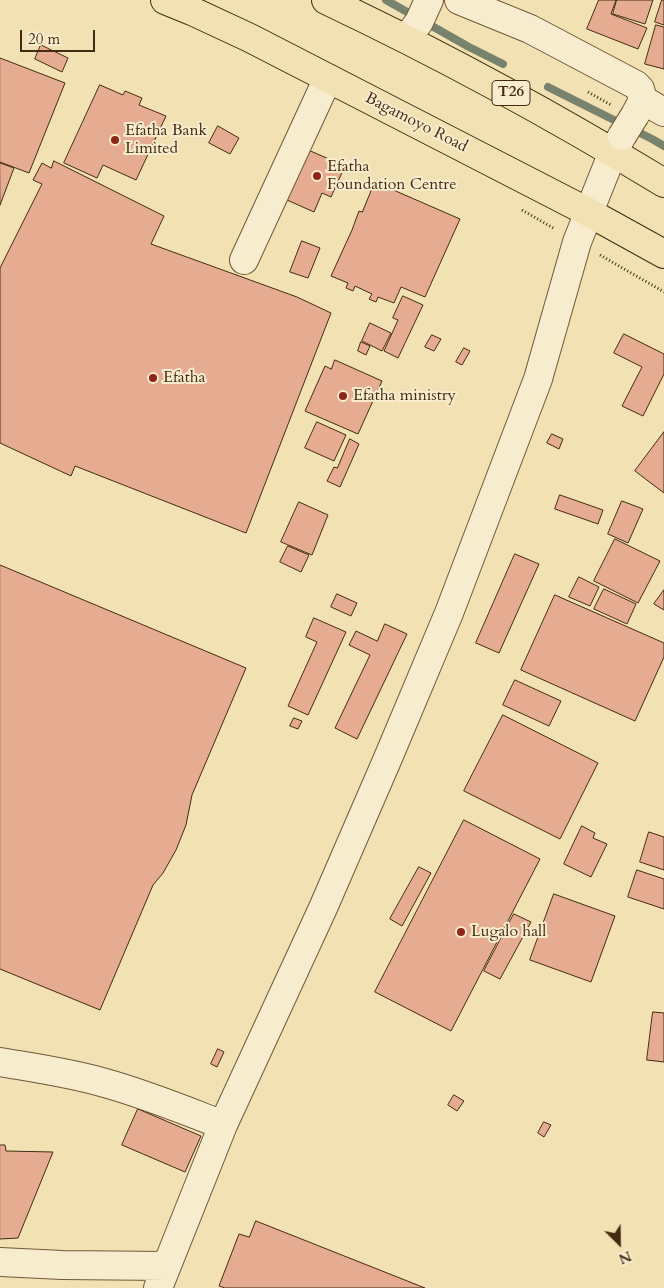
<!DOCTYPE html>
<style>
body{margin:0}
#map{position:relative;width:664px;height:1288px;overflow:hidden;background:#f2e1b2;font-family:Cardo,serif}
canvas{display:block}
.north{position:absolute;left:594px;top:1218px;width:50px;height:50px;-webkit-text-stroke:4px #f7eccd;paint-order:stroke;rotate:157deg;font-size:14px;font-weight:700;line-height:20px;text-align:center;color:#432b12}
.north::after{content:'';display:block;margin:auto;width:18px;height:22px;background:#432b12;clip-path:polygon(50% 0,100% 100%,50% 72%,0 100%)}
.scale{position:absolute;left:20px;top:30px;width:75px;height:22px;box-sizing:border-box;border:2px solid #432b12;border-top:0;padding-left:6px;font-size:15px;line-height:18px;white-space:nowrap;color:#432b12;-webkit-text-stroke:4px #f7eccd;paint-order:stroke}
</style>
<div id="map">
<canvas width="664" height="1288"></canvas>
<div class="north">N</div>
<div class="scale">20 m</div>
</div>
<script>
const context = document.querySelector('canvas').getContext('2d');
context.lineJoin = 'round';
function stroke(path, color, width, dash) { context.strokeStyle = color; context.lineWidth = width; context.lineCap = dash ? 'butt' : 'round'; context.setLineDash(dash || []); context.stroke(path); }
function fillPath(path, color) { context.fillStyle = color; context.fill(path, 'evenodd'); }
function label(font, color, halo, rows, align = 'center') {
  context.font = font + ' Cardo,serif'; context.lineWidth = 4; context.setLineDash([]); context.textBaseline = 'middle'; context.strokeStyle = halo; context.fillStyle = color; for (const [text, x, y, turn = 0] of rows) {
    context.save(); context.translate(x, y); context.rotate((+turn || 0) * Math.PI / 180); context.textAlign = isNaN(turn) ? turn : align; if (halo) context.strokeText(text, 0, 0); context.fillText(text, 0, 0); context.restore();
  }
}
const stream = new Path2D(`
 M386 0 469 47 503 64
 M548 87 652 139 664 146`);
const building = new Path2D(`
 M599 0H616L611 14 647 28 638 49 587 29Z
 M617 0H653L645 24 613 14Z
 M662 0H664V25L655 22Z
 M656 25 664 27V69L645 64Z
 M41 45 68 58 62 72 35 59Z
 M0 58 65 83 29 173 0 162Z
 M100 85 123 95 125 91 142 98 139 105 166 116 136 180 103 165 97 178 64 163Z
 M218 126 239 138 230 154 209 143Z
 M299 146 345 166 331 197 322 193 314 212 287 200Z
 M54 161 164 216 151 244 297 297 331 313 246 533 75 466 71 476 0 443V268L42 184 33 180 42 163 51 168Z
 M0 163 14 168 0 205Z
 M375 182 460 219 425 297 401 287 394 303 378 297 376 302 369 299 372 294 355 286 353 291 346 288 348 283 331 276 352 230 359 211 362 212Z
 M302 241 320 248 308 278 290 272Z
 M403 296 423 305 398 358 384 351 398 320 393 318Z
 M370 323 391 333 382 351 362 341Z
 M624 334 664 354V374L643 416 622 406 642 367 614 353Z
 M432 335 441 339 434 351 425 347Z
 M361 342 370 346 366 355 358 351Z
 M464 348 470 351 462 365 456 362Z
 M335 360 382 381 358 434 305 411 325 366 331 369Z
 M317 422 346 435 334 461 305 448Z
 M664 432V493L635 471Z
 M552 434 563 439 559 449 547 443Z
 M350 439 359 444 340 487 327 481 334 467 337 468Z
 M560 495 603 510 598 524 555 509Z
 M622 501 643 509 628 543 608 534Z
 M299 502 328 515 312 555 281 542Z
 M615 539 660 561 638 603 594 581Z
 M288 546 309 555 301 572 280 562Z
 M515 554 539 564 499 653 476 643Z
 M0 565 246 668 192 795 186 825 176 850 163 873 153 885 100 1010 0 969Z
 M579 577 599 587 590 606 569 597Z
 M604 589 636 604 627 624 594 609Z
 M664 590V610L654 604Z
 M337 594 357 603 351 616 331 607Z
 M555 595 664 643V657L635 721 521 670Z
 M314 618 346 632 308 715 288 706 317 642 306 637Z
 M385 624 407 634 357 739 335 728 370 655 349 645 356 631 377 641Z
 M515 680 561 701 549 726 503 705Z
 M503 715 598 763 560 839 464 791Z
 M294 718 302 721 298 729 290 726Z
 M464 820 540 859 451 1031 375 992Z
 M582 826 595 833 593 838 607 844 591 877 564 864Z
 M649 832 664 837V870L640 862Z
 M419 867 431 873 402 926 390 919Z
 M637 870 664 879V909L628 897Z
 M554 894 615 916 591 982 530 960Z
 M514 914 531 922 500 979 484 971Z
 M653 1012 664 1013V1062L647 1060Z
 M218 1049 224 1052 217 1067 211 1064Z
 M454 1095 464 1101 457 1111 448 1105Z
 M138 1109 201 1136 185 1172 122 1145Z
 M544 1122 551 1125 544 1137 538 1133Z
 M0 1145H5L6 1151 53 1152 18 1238 0 1239Z
 M256 1221 425 1288H225L219 1286 239 1234 249 1237Z`);
const path = new Path2D(`
 M588 92 611 105
 M522 210 555 229
 M600 255 664 292`);
const minor = new Path2D(`
 M459 0 530 29 636 85 640 89 643 100 635 115
 M407 38 419 22 429 0
 M643 100 664 112
 M244 260 321 93 329 79
 M0 1062C35 1068 71 1073 105 1083 145 1094 184 1110 223 1125
 M0 1262 62 1265 166 1266
 M158 1288 223 1125 323 908 388 758 449 613 538 379 577 242 613 152 622 136`);
const highway = new Path2D(`
 M165 0 192 11 250 38 588 212 664 254
 M326 0C442 55 554 116 664 183`);
const minorBridge = new Path2D(`
 M622 136 635 115`);
const markers = [
 [115,140,5,"#8f2418"],
 [317,176,5,"#8f2418"],
 [153,378,5,"#8f2418"],
 [343,396,5,"#8f2418"],
 [461,932,5,"#8f2418"]
];
const shields = [
 [511,93,38]
];
const shieldNames = [
 ["T26",511,93]
];
const streetNames = [
 ["Bagamoyo Road",416,123,27]
];
const poiNames = [
 ["Efatha Bank",125,131],
 ["Limited",125,149],
 ["Efatha",327,167],
 ["Foundation Centre",327,185],
 ["Efatha",163,378],
 ["Efatha ministry",353,396],
 ["Lugalo hall",471,932]
];
stroke(stream, '#78836e', 8);
fillPath(building, '#e6ac92');
stroke(building, '#432b12', 1);
stroke(minor, '#6f583a', 30);
stroke(highway, '#432b12', 30);
stroke(path, '#432b12', 3, [1, 2.5]);
stroke(minor, '#f7eccd', 28);
stroke(highway, '#f2e1b2', 28);
stroke(minorBridge, '#6f583a', 30, []);
stroke(minorBridge, '#f7eccd', 28);
for (const [x, y, r, color] of markers) { const dot = new Path2D(); dot.arc(x, y, r, 0, 2 * Math.PI); context.fillStyle = color; context.fill(dot); stroke(dot, '#f7eccd', 2); }
for (const [x, y, w] of shields) { const box = new Path2D(); box.roundRect(x - w / 2, y - 12.5, w, 25, 4); context.fillStyle = '#f7eccd'; context.fill(box); stroke(box, '#432b12', 1); }
label('bold 15px', '#432b12', null, shieldNames);
label('16px', '#432b12', '#f7eccd', streetNames);
label('16px', '#432b12', '#f7eccd', poiNames, 'left');
</script>
